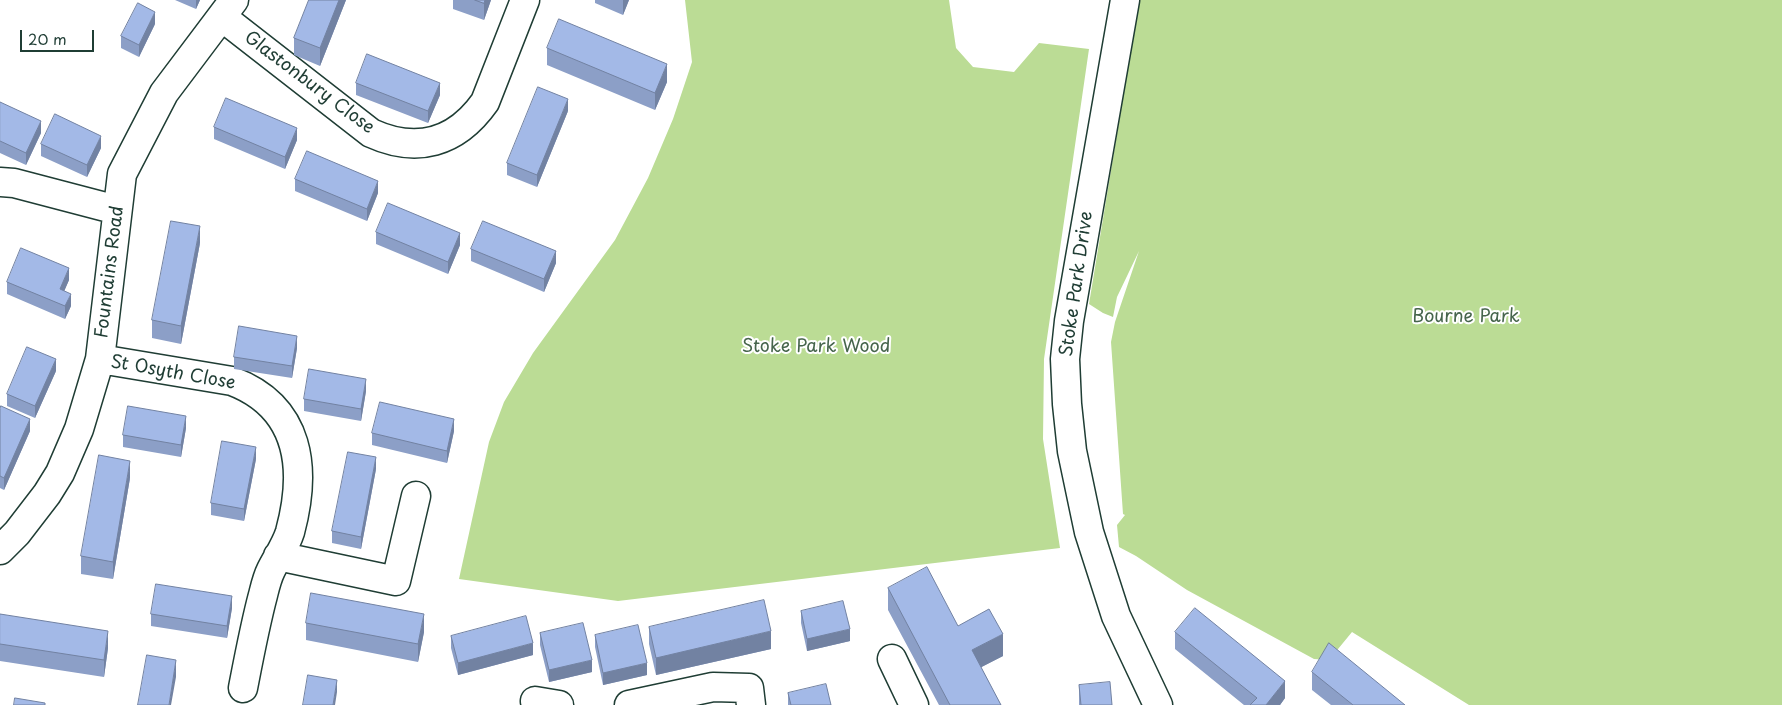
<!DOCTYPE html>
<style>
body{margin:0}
#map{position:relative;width:1782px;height:705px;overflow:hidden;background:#fff;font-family:"Playpen Sans",sans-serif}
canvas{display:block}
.scale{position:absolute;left:20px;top:30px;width:74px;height:22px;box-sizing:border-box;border:2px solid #1f3d34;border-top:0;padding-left:6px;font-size:15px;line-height:18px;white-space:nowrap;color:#1f3d34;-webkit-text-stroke:4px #fff;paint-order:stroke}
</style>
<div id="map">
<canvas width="1782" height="705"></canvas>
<div class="scale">20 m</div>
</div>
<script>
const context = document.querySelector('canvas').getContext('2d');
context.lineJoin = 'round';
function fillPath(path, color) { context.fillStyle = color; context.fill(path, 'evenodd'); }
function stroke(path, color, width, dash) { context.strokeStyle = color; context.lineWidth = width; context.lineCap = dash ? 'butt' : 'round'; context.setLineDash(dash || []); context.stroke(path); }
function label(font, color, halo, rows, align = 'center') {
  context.font = font + ' "Playpen Sans",sans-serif'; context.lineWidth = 4; context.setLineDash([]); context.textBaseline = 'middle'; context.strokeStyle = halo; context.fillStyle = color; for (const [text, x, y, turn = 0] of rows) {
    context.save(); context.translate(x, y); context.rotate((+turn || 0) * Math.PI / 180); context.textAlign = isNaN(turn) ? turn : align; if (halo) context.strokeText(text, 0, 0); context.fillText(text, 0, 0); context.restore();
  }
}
const green = new Path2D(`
 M685 0H949L956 48 973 67 1014 72 1039 43 1089 49 1044 359 1043 439 1060 548 618 601 459 579 489 442 504 402 533 353 615 240 648 178 673 119 692 62Z
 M1139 0H1782V705H1469L1352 632 1329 660 1314 659 1187 590 1136 556 1119 547 1117 525 1125 515 1123 514 1111 342 1115 322 1139 251 1117 297 1113 317 1103 313 1089 304Z`);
const minor = new Path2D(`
 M1125 0 1069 321 1065 359 1067 404 1072 451 1089 532 1116 616 1158 705
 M222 17 371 133C417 154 456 143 485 102L525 0
 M0 182 14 183 117 210
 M100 359 232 381C301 407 307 469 290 532 286 545 277 558 271 570 267 578 265 587 263 595 255 625 249 657 243 688
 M0 550 17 533 47 494 60 473 79 429 100 359 122 174 164 93 234 0
 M278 556 396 581 416 496
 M892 659 914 705
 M535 701 559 705
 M629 705 713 687 749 688 751 705`);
const wall = new Path2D(`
 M175 0H200L196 9Z
 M309 0H346L320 66 294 55V38Z
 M453 0H491L484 20 453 9Z
 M595 0H629L623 15 595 3Z
 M155 24 139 57 121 48V36Z
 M547 48 667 82 655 110 547 65Z
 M356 83 440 95 428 123 356 95Z
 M0 102 41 133 26 165 0 153Z
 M568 111 537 187 507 175V163Z
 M214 127 297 140 285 169 214 139Z
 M41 144 101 148 87 177 41 156Z
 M295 179 378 193 367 221 295 191Z
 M376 232 460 245 448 274 376 244Z
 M200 243 181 344 152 338V320Z
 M471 249 556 263 544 292 471 261Z
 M69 280 64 291 71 306 65 319 7 294V282Z
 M297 348 292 378 234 369V357Z
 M56 371 35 418 7 406V394Z
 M366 391 361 421 304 411V399Z
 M0 409 30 431 4 490 0 488Z
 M186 428 181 457 123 447V435Z
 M454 431 447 463 372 445V433Z
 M256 459 244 521 211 515V503Z
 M376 469 361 549 332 543V531Z
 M130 478 113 579 81 574V556Z
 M888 588 958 626 1003 656 981 667 1001 705H939L888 610Z
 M232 608 227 638 151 626V614Z
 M801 611 850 641 807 651 801 623Z
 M0 614 108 648 104 677 0 661Z
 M306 623 424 632 418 662 306 640Z
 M649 627 771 649 656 675 649 644Z
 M1175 632 1285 698 1280 705H1244L1175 649Z
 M540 633 592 672 549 682 540 645Z
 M595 635 647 675 603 685 595 647Z
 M451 636 533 655 458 675 451 648Z
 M1312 672 1405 705H1331L1312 690Z
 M1079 685 1112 705H1079Z
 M788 693 831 705H788Z`);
const shadedWall = new Path2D(`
 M196 0H200L196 9Z
 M339 0H346L320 66V48Z
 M485 0H491L484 20V3Z
 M623 0H629L623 15Z
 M155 12V24L139 57V45Z
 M667 64V82L655 110V93Z
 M440 83V95L428 123V111Z
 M568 99V111L537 187V175Z
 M41 121V133L26 165V153Z
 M297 128V140L285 169V157Z
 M101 136V148L87 177V165Z
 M378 181V193L367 221V209Z
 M200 226V243L181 344V326Z
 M460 233V245L448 274V262Z
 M556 251V263L544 292V279Z
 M69 268V280L60 301V289Z
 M71 294V306L65 319V306Z
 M297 336V348L292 378V366Z
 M56 359V371L35 418V406Z
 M366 379V391L361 421V409Z
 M186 416V428L181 457V445Z
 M30 419V431L4 490V478Z
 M454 419V431L447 463V451Z
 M256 447V459L244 521V509Z
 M376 457V469L361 549V537Z
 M130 461V478L113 579V562Z
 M232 596V608L227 638V626Z
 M424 614V632L418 662V644Z
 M850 629V641L807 651V639Z
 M108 631V648L104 677V660Z
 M771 631V649L656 675V658Z
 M1003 634V656L972 672V650Z
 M533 643V655L458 675V663Z
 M176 660V677L171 705H169Z
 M592 660V672L549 682V670Z
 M647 663V675L603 685V673Z
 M337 680V692L335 705H333Z
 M1285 681V698L1280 705H1266Z`);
const building = new Path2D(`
 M309 0H339L320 48 294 38Z
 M475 0H485L484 3Z
 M138 3 155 12 139 45 121 36Z
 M559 19 667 64 655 93 547 48Z
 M367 54 440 83 428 111 356 83Z
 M538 87 568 99 537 175 507 163Z
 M226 98 297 128 285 157 214 127Z
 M0 102 41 121 26 153 0 141Z
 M55 114 101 136 87 165 41 144Z
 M307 151 378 181 367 209 295 179Z
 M388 203 460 233 448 262 376 232Z
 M171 221 200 226 181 326 152 320Z
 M483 221 556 251 544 279 471 249Z
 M21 248 69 268 60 289 71 294 65 306 7 282Z
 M239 326 297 336 292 366 234 357Z
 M27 347 56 359 35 406 7 394Z
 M309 369 366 379 361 409 304 399Z
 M380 402 454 419 447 451 372 433Z
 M1 406 30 419 4 478 0 476V409Z
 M128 406 186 416 181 445 123 435Z
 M222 441 256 447 244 509 211 503Z
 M348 452 376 457 361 537 332 531Z
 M99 455 130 461 113 562 81 556Z
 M927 567 958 626 989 609 1003 634 972 650 1001 705H950L888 588Z
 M156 584 232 596 227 626 151 614Z
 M311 593 424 614 418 644 306 623Z
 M764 600 771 631 656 658 649 627Z
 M843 601 850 629 807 639 801 611Z
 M1195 608 1285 681 1266 705H1250L1257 698 1175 632Z
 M0 614 108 631 104 660 0 644Z
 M526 616 533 643 458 663 451 636Z
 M583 623 592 660 549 670 540 633Z
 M638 625 647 663 603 673 595 635Z
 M1329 643 1405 705H1353L1312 672Z
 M147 655 176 660 169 705H138Z
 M308 675 337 680 333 705H303Z
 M1110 682 1112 705H1081L1079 685Z
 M826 684 831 705H791L788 693Z
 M15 698 45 703V705H14Z`);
const streetNames = [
 ["Glastonbury Close",309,83,37],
 ["Fountains Road",110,272,-83],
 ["Stoke Park Drive",1077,284,-82],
 ["St Osyth Close",173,373,10]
];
const parkNames = [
 ["Bourne Park",1466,317],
 ["Stoke Park Wood",816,347]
];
fillPath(green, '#bbdc95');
stroke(minor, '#1f3d34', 31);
stroke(minor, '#fff', 28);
fillPath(wall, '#8c9fc7');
fillPath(shadedWall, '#7282a2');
fillPath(building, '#a3b9e7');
stroke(building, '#7282a2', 1);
label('18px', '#1f3d34', '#fff', streetNames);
label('18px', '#46654c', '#fff', parkNames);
</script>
